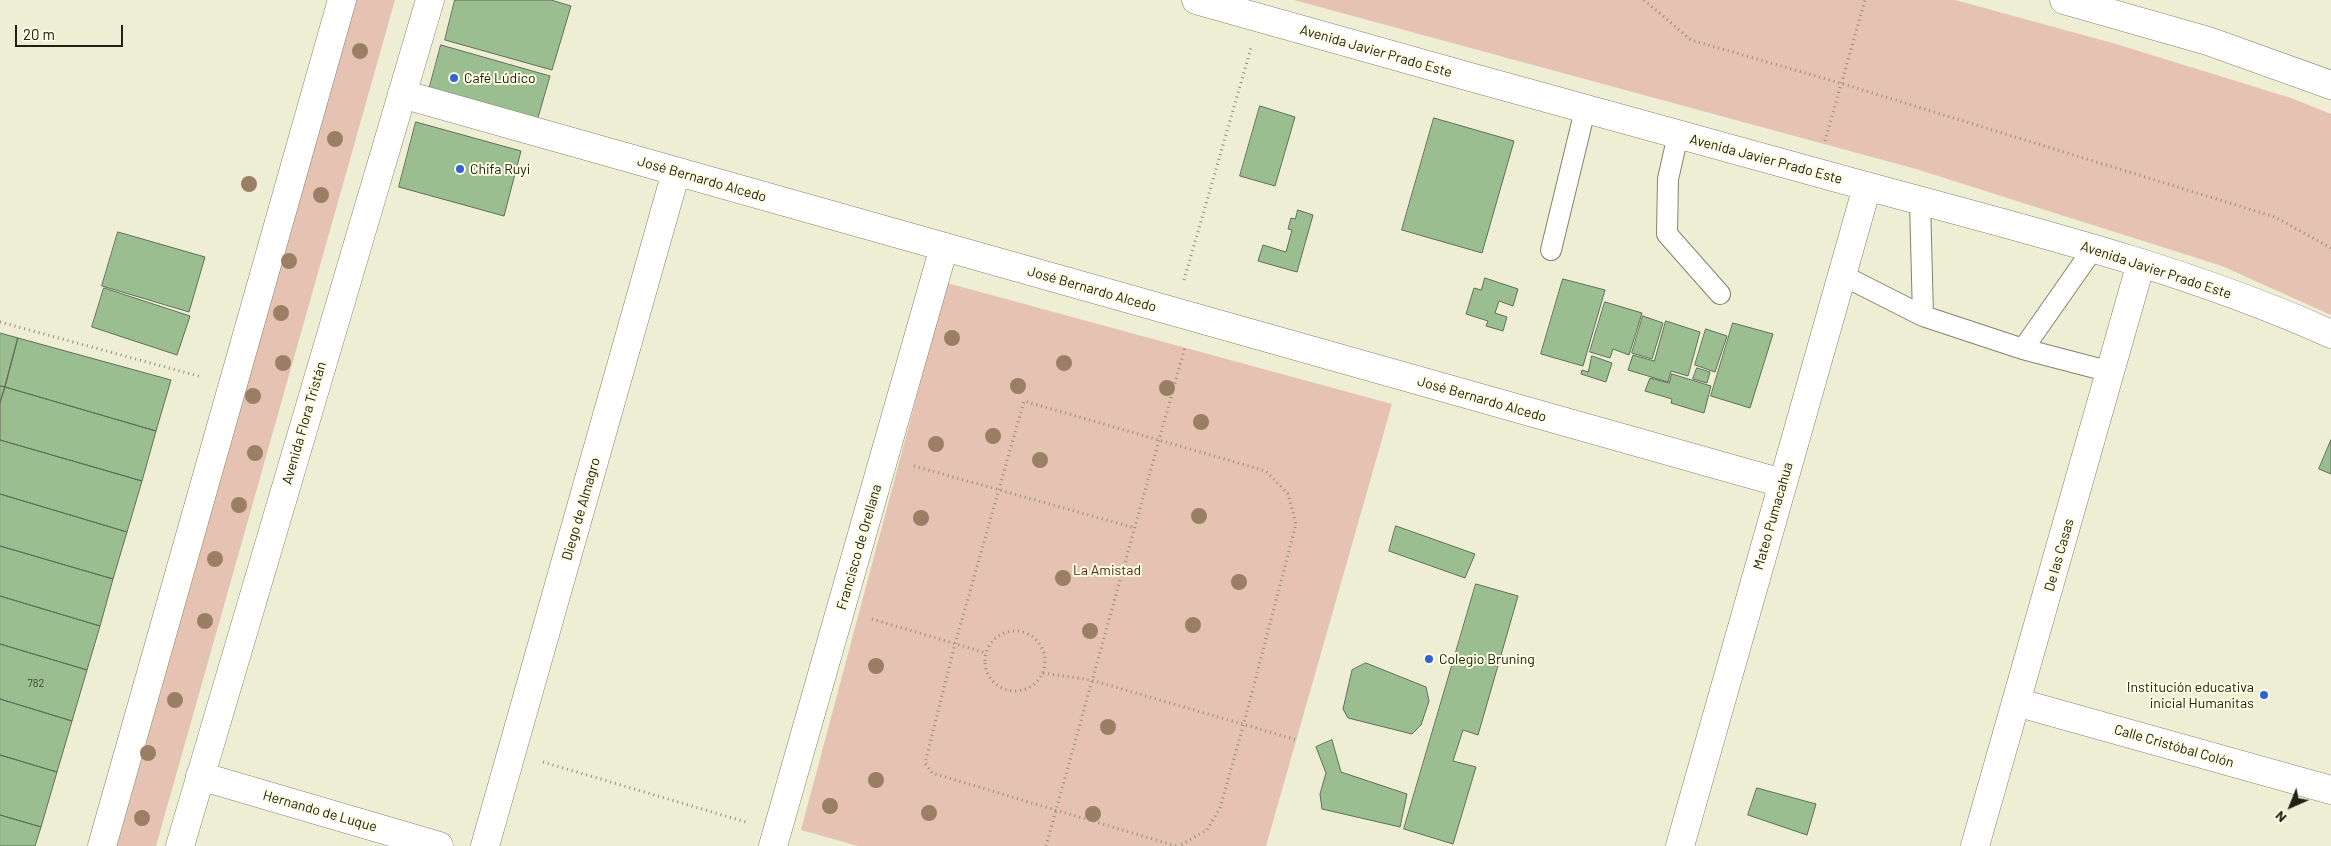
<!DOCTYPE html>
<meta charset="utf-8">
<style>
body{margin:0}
#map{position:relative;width:2331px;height:846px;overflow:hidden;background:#eeeed4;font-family:Barlow,sans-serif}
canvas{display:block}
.north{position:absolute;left:2266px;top:781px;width:50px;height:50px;-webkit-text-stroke:4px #fbfce1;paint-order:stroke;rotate:224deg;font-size:14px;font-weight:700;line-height:20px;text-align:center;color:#202016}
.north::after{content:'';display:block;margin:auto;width:18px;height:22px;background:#202016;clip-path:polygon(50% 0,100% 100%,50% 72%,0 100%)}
.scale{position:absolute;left:15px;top:25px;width:108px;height:22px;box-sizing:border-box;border:2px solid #202016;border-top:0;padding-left:6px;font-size:15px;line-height:18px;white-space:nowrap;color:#202016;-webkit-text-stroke:4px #fbfce1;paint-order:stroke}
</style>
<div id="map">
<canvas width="2331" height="846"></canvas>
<div class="north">N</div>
<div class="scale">20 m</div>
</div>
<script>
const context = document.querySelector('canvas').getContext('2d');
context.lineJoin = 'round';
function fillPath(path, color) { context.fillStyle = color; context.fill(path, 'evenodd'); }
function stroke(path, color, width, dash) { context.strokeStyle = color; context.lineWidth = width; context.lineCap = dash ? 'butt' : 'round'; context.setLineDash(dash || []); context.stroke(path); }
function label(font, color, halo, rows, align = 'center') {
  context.font = font + ' Barlow,sans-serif'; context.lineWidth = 4; context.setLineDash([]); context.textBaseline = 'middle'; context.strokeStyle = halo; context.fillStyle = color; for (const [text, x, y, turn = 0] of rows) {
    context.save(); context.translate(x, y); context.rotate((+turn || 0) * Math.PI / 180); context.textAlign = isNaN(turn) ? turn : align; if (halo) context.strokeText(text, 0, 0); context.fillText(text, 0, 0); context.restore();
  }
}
const green = new Path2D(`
 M350 0H395L156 846H109Z
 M1294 0H1955L2116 44 2291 98 2331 114V315L2222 266 1916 169Z
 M947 283 1392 404 1266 846H858L801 830Z`);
const building = new Path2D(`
 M455 0H551L571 6 552 70 445 40Z
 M441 45 550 76 537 121 429 90Z
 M1260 106 1295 117 1275 186 1240 176Z
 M1434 118 1514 141 1482 253 1402 230Z
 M416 122 521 151 504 216 399 187Z
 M1298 210 1313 215 1297 272 1258 261 1263 245 1286 252 1292 230 1288 229 1291 218 1295 219Z
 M118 232 205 257 189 312 102 286Z
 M1485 278 1518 289 1513 306 1499 301 1495 313 1507 317 1503 331 1486 326 1488 321 1466 314 1474 288 1481 290Z
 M1563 279 1605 290 1583 366 1541 354Z
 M104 288 190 316 177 355 92 327Z
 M1605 302 1642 313 1629 355 1613 349 1610 358 1590 352Z
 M1643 316 1663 323 1652 359 1632 353Z
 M1666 321 1700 332 1688 376 1671 371 1668 382 1628 370 1633 355 1654 361Z
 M1733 323 1773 334 1750 408 1711 396Z
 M1706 329 1727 336 1715 372 1695 365Z
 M0 333 18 338 5 387 0 386Z
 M18 338 171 380 156 431 5 387Z
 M1592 356 1612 363 1606 382 1581 374 1582 370 1588 372Z
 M1697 368 1710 372 1707 383 1693 379Z
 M1672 374 1711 386 1704 413 1671 403 1672 399 1645 391 1650 378 1669 383Z
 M0 386 5 387 0 403Z
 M5 387 156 431 142 481 0 440V403Z
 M0 440 142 481 127 532 0 494Z
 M2331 440V474L2319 469Z
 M0 494 127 532 113 579 0 546Z
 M1396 526 1475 554 1465 578 1389 551Z
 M0 546 113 579 100 626 0 596Z
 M1476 584 1518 596 1478 735 1463 730 1453 761 1476 767 1453 844 1404 829Z
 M0 596 100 626 87 670 0 644Z
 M0 644 87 670 72 721 0 699Z
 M1366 663 1426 687 1429 701 1421 725 1412 734 1348 718 1343 709 1352 670Z
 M0 699 72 721 57 772 0 755Z
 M1332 740 1341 772 1407 794 1400 827 1322 809 1320 794 1326 773 1316 747Z
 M0 755 57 772 41 827 0 815Z
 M1757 788 1816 804 1807 835 1748 815Z
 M0 815 41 827 35 846H0Z`);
const path = new Path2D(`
 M1644 0 1691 40 1840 83 2275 217 2331 248
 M1825 141 1865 0
 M1184 280 1251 48
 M0 322 202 377
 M914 466 1135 528
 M872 619 986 653
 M985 661a30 30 0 1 1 60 0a30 30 0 1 1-60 0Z
 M1043 673 1091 680 1297 740
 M543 762 746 822
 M1046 846 1185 347
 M1176 846 932 773 925 763 955 644 1024 401 1266 471 1288 494 1296 524 1244 723 1220 808 1207 830 1179 846`);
const lane = new Path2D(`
 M1678 135 1668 179 1667 234 1720 294
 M1920 201 1923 316
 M1551 250 1585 110
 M1842 275 1923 316 2023 349 2111 372
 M2023 349 2093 249`);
const street = new Path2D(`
 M402 94 1782 483
 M2016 702 2331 790
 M200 776 439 846
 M485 846 676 172
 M773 846 944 247
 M1680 846 1867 187
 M1975 846 2141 263`);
const secondary = new Path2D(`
 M102 846 342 0
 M180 846 430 0`);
const primary = new Path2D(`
 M1196 0C1412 61 1627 121 1844 180 2008 225 2175 264 2331 334
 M2064 0 2208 41 2331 85`);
const trees = [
 [360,51],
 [335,139],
 [249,184],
 [321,195],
 [289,261],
 [281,313],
 [952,338],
 [283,363],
 [1064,363],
 [1018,386],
 [1167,388],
 [253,396],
 [1201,422],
 [993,436],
 [936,444],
 [255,453],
 [1040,460],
 [239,505],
 [1199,516],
 [921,518],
 [215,559],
 [1063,578],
 [1239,582],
 [205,621],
 [1193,625],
 [1090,631],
 [876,666],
 [175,700],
 [1108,727],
 [148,753],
 [876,780],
 [830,806],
 [929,813],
 [1093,814],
 [142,818]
];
const markers = [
 [454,78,5,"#3263d2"],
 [460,169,5,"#3263d2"],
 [1429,659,5,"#3263d2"],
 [2264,695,5,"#3263d2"]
];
const numberNames = [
 ["782",36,683]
];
const streetNames = [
 ["Avenida Javier Prado Este",1376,51,16],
 ["Avenida Javier Prado Este",1766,159,15],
 ["José Bernardo Alcedo",702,179,16],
 ["Avenida Javier Prado Este",2156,270,18],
 ["José Bernardo Alcedo",1092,289,16],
 ["José Bernardo Alcedo",1482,399,16],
 ["Avenida Flora Tristán",304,423,-74],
 ["Diego de Almagro",581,509,-74],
 ["Mateo Pumacahua",1773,516,-74],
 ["Francisco de Orellana",859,547,-74],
 ["De las Casas",2059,555,-74],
 ["Calle Cristóbal Colón",2174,746,16],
 ["Hernando de Luque",320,811,16]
];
const poiNames = [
 ["Café Lúdico",464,78],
 ["Chifa Ruyi",470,169],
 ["Colegio Bruning",1439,659],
 ["Institución educativa",2254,687,"right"],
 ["inicial Humanitas",2254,703,"right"]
];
const parkNames = [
 ["La Amistad",1107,570]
];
fillPath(green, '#e6c2b2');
fillPath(building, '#9abe90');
stroke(building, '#5f6f5b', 1);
stroke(lane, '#84846c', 22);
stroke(street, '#84846c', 29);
stroke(secondary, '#84846c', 29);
stroke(primary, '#84846c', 29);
stroke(path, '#8f8f7c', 3, [1, 4]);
stroke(lane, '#fff', 20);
stroke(street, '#fff', 28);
stroke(secondary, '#fff', 28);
stroke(primary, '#fff', 28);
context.fillStyle = '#9b7f64';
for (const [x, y] of trees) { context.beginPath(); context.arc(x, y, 8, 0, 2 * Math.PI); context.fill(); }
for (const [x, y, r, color] of markers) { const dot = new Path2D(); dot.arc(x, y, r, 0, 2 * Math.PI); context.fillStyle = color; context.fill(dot); stroke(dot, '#fbfce1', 2); }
label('11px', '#3e4834', null, numberNames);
label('14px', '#202016', '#fbfce1', streetNames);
label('14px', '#202016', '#fbfce1', poiNames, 'left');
label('14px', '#572509', '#fbfce1', parkNames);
</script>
